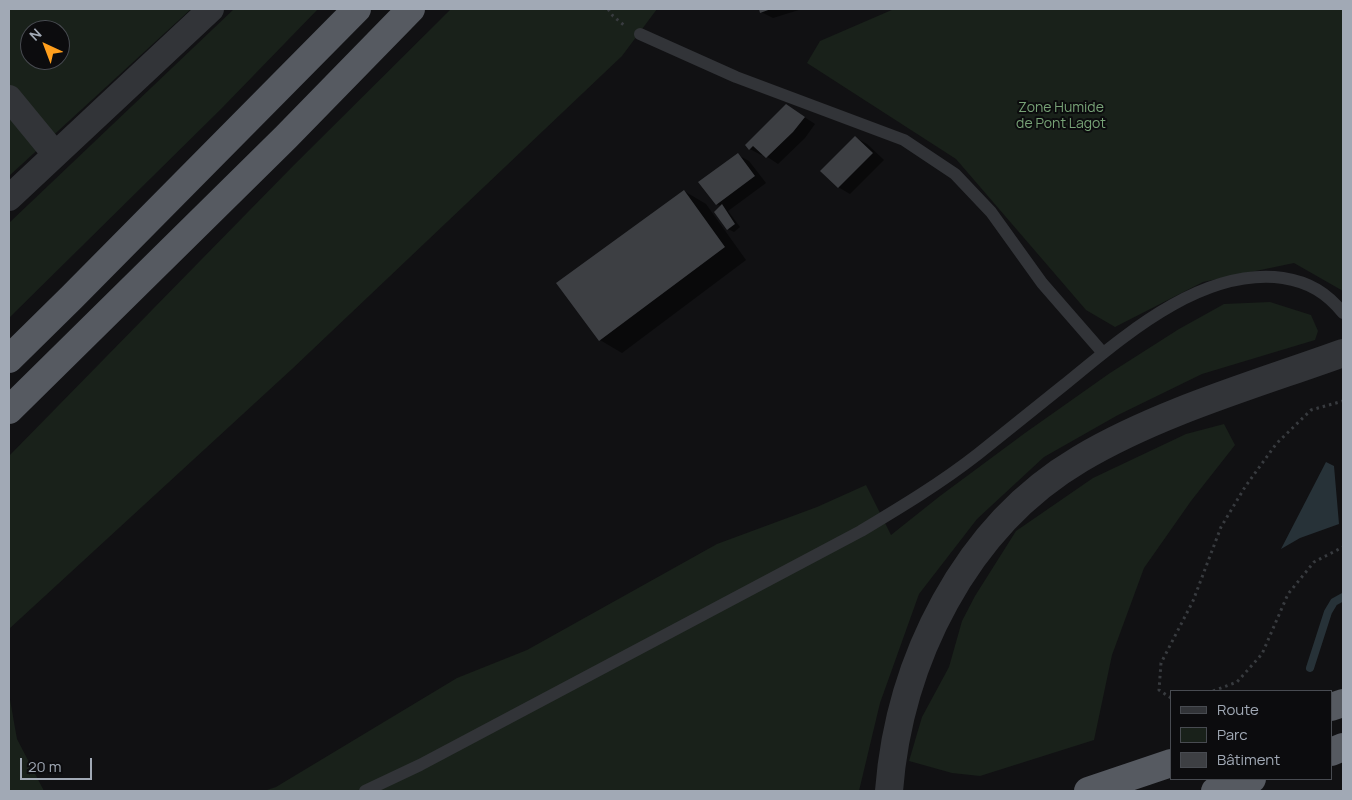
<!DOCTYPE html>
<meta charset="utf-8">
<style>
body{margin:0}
#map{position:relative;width:1352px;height:800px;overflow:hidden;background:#111113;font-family:Manrope,sans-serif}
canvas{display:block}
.frame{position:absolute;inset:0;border:10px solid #a1a9b5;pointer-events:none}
.legend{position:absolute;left:1170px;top:690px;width:162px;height:90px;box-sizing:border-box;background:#0c0c0e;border:1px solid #484b51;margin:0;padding:6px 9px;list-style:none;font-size:15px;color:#a1a9b5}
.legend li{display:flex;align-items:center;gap:10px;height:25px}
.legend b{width:25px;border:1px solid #484b51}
.north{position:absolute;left:20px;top:20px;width:50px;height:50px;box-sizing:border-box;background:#0c0c0e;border:1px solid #484b51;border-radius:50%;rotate:317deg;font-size:14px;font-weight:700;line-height:20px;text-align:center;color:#a1a9b5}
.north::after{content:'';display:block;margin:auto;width:18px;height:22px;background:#ff9f1d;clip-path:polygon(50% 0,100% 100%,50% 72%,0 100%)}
.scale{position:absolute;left:20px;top:758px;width:72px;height:22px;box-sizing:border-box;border:2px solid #a1a9b5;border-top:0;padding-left:6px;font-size:15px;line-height:18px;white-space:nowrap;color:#a1a9b5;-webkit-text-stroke:4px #0c0c0e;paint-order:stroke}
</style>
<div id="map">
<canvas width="1352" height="800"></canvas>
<div class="frame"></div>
<ul class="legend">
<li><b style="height:6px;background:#323438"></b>Route</li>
<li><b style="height:14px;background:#19211a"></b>Parc</li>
<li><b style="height:14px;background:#3d3f43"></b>Bâtiment</li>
</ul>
<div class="north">N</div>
<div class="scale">20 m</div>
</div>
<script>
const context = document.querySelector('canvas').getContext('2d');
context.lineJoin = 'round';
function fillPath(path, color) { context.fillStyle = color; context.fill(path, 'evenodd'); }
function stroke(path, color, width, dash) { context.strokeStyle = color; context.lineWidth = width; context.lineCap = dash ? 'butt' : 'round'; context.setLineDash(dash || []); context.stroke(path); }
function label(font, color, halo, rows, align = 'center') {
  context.font = font + ' Manrope,sans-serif'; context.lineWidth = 4; context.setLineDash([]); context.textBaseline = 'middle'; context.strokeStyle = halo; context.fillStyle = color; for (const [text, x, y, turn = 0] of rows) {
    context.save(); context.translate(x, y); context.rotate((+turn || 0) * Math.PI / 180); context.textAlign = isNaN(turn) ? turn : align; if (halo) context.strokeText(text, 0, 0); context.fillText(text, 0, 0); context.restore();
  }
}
const green = new Path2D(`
 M9 9H191L9 176ZM30 30H60V60H30Z
 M234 9H318L221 109 9 318V223Z
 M451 9H657L622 56 292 369 9 629V456L294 165Z
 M894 9H1343V291L1294 263 1203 282 1115 327 1086 310 956 159 807 63 820 41Z
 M1270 302 1311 315 1318 331 1315 340 1202 374 1118 415 1044 457 977 519 919 594 880 703 859 791H264L276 787 457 678 527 650 717 544 817 507 866 485 891 535 940 496 1025 433 1110 373 1179 329 1224 304Z
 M1224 424 1235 445 1191 501 1144 568 1112 655 1094 740 980 776 952 773 909 761 922 717 949 667 962 621 975 596 1016 531 1093 478 1186 434Z
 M9 694 17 739 44 791H9Z`);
const water = new Path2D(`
 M1326 462 1334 466 1339 524 1300 538 1281 549Z`);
const shadow = new Path2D(`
 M760 9H802L773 18 761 12Z
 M786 105 815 124 805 138 778 164 763 154 761 155 750 149Z
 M856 138 867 144 884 160 850 194 838 187Z
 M738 155 749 161 766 183 728 211 740 227 734 232 728 229 721 206 717 204 700 182Z
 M684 191 706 204 746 260 622 353 600 340 558 283Z`);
const stream = new Path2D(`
 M1310 668 1328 612 1334 602 1343 597`);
const building = new Path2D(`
 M759 9H771L760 13Z
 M786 104 805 117 793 132 766 158 753 146 749 150 745 145Z
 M855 136 873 153 838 188 820 171Z
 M738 153 755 176 716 205 698 182Z
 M684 190 725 247 599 341 556 283Z
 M722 204 735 224 727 230 714 212Z`);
const path = new Path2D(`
 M608 9 613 16 625 26
 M1213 691 1237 682 1262 654 1288 594 1314 562 1343 547
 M1171 698 1159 690 1161 663 1193 601 1221 527 1245 487 1276 444 1311 410 1343 401`);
const service = new Path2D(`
 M640 34 736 77 904 140 955 174 991 212 1042 283 1103 353
 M365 791 420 765 861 531C901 507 941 483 978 454 1007 431 1035 408 1064 385 1123 337 1201 267 1283 278 1309 282 1327 293 1343 313`);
const minor = new Path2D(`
 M9 98 55 154
 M9 198 211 9`);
const tertiary = new Path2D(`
 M889 791C899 661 965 527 1080 459 1159 412 1257 384 1343 353`);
const trunk = new Path2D(`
 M9 359 72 297 357 9
 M9 410 286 137 411 9
 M1331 707 1343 703
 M1331 752 1343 747
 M1088 791 1171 763
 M1215 791 1252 779`);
const parkNames = [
 ["Zone Humide",1061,108],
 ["de Pont Lagot",1061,124]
];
fillPath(green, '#19211a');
fillPath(water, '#273238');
fillPath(shadow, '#0007');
stroke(stream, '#273238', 8);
fillPath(building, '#3d3f43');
stroke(path, '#383b3f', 3, [2.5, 4]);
stroke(service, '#323438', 12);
stroke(minor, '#323438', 26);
stroke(tertiary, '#323438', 28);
stroke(trunk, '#565a61', 28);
label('14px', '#77a276', '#0c0c0e', parkNames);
</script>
